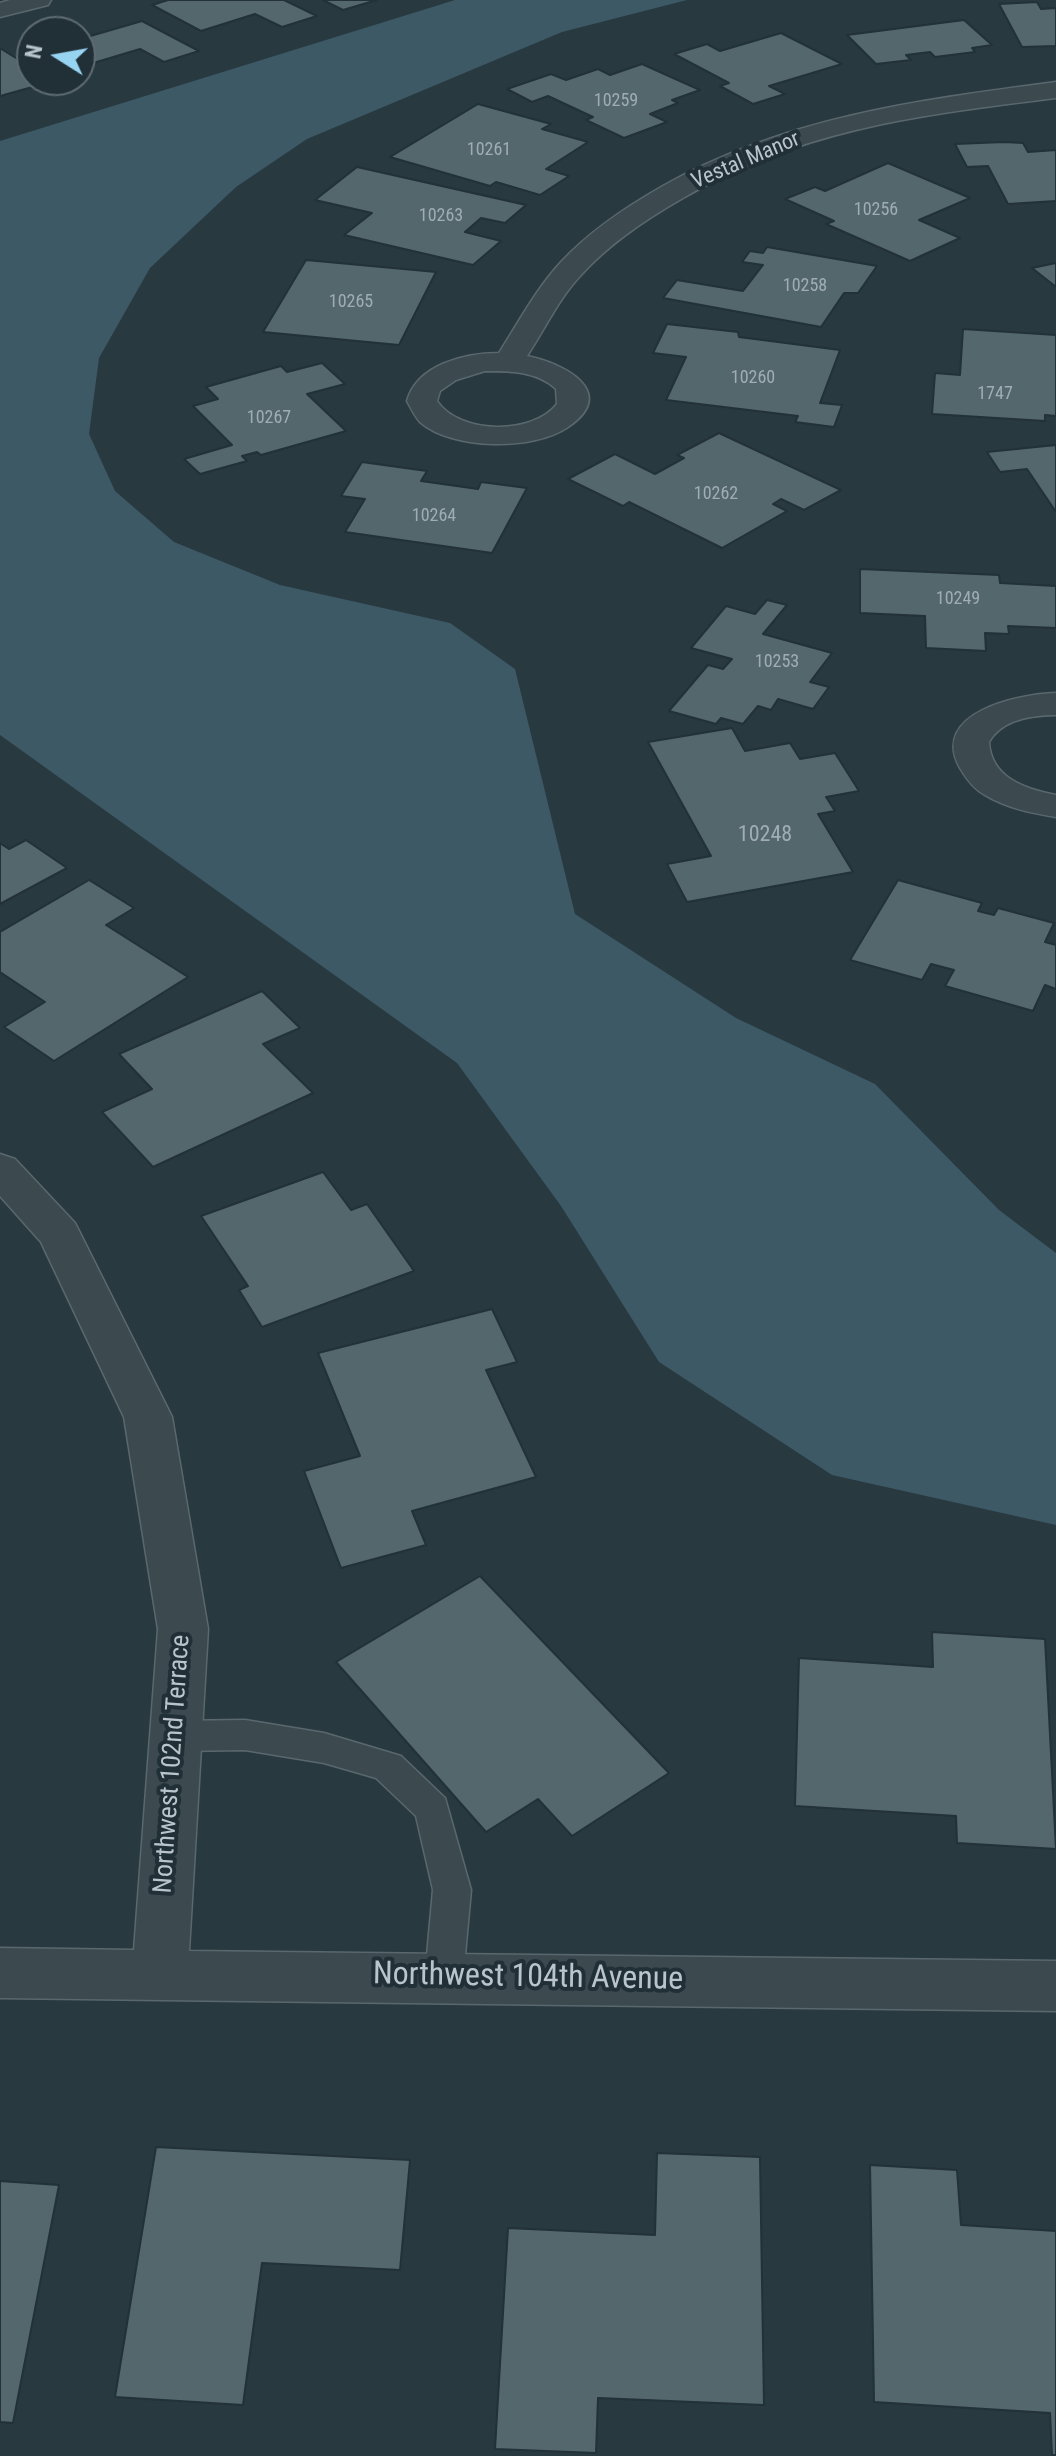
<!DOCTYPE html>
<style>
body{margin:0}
#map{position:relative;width:1056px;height:2456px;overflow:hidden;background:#283940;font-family:"Roboto Condensed",sans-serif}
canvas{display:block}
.north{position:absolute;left:16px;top:16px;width:80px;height:80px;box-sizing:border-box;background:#212f36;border:2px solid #5e6b72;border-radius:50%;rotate:281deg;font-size:22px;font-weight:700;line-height:32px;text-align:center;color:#b9c5cb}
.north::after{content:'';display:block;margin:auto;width:28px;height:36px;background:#96d4f2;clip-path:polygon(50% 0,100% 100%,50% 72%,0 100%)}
</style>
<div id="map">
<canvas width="1056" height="2456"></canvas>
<div class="north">N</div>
</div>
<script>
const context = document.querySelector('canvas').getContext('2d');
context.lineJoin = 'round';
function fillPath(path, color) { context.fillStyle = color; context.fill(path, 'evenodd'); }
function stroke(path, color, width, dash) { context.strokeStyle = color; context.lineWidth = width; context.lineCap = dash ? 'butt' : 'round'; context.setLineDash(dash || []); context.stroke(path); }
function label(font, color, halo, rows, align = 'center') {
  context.font = font + ' "Roboto Condensed",sans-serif'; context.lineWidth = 8; context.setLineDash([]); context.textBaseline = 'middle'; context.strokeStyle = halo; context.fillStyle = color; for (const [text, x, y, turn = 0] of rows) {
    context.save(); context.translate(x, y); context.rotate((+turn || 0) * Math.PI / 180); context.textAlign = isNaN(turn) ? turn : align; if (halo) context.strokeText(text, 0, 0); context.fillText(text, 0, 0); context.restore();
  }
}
const water = new Path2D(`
 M455 0H687L562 32 307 139 236 187 150 268 99 358 89 434 115 491 174 542 280 585 450 623 515 669 575 914 736 1018 875 1084 999 1210 1056 1253V1525L832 1475 659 1362 561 1206 457 1063 0 735V141Z`);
const building = new Path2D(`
 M168 0H284L317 16 282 27 255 14 201 31 152 5Z
 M323 0H377L343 10Z
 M1037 2 1041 9 1056 8V46L1022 47 999 4Z
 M964 20 992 45 972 48 975 52 935 57 930 52 906 55 911 60 876 64 847 35Z
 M142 21 199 51 164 62 140 49 80 67V39Z
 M781 33 842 64 769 86 785 94 753 104 720 86 729 83 674 54 707 44 720 51Z
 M0 48 32 68V80L54 81 0 96Z
 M642 64 700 90 672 100 678 103 650 114 667 122 624 138 586 120 593 117 548 96 532 102 507 89 551 74 566 80 598 69 610 75Z
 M478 104 551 124 542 129 588 142 546 169 569 176 540 195 496 182 490 186 390 157Z
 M1004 142 1023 143 1028 152 1056 150V201L1008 204 988 166 967 167 955 144Z
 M888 163 970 198 919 220 960 238 910 261 826 224 834 221 785 199 815 187 825 191Z
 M357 167 526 205 505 223 481 218 465 232 501 241 473 265 344 235 372 213 315 200Z
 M767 247 877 266 858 293H844L821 327 663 298 677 280 743 291 763 265 742 262 750 251 763 253Z
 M306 260 436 272 399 345 263 332Z
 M1056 263V287L1032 268Z
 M667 324 738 332 739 337 840 350 820 403 842 405 834 427 795 422 798 416 666 400 686 357 653 353Z
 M963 329 1056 335V416L1045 415V421L932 414 935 373 960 375Z
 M322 363 345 384 307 394 346 431 261 455 257 452 242 456 247 461 200 474 184 459 232 445 193 406 218 399 206 387 281 366 287 372Z
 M719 433 841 490 804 510 781 499 773 504 787 511 722 548 629 502 623 506 568 479 615 454 655 474 684 458 677 455Z
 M1056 445V512L1027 469 1000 472 987 452Z
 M362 462 427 471 421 481 478 489 481 482 527 488 492 553 345 532 365 499 341 496Z
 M860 569 999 575 1000 583 1056 586V628L1008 626 1009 634 985 633 986 651 926 648 925 616 860 613Z
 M767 600 787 605 763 634 832 653 810 682 829 687 813 709 778 699 771 710 758 706 743 724 721 718 716 724 669 711 708 665 723 669 732 659 691 648 726 606 755 614Z
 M732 728 745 751 790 743 800 759 835 753 859 791 826 797 835 811 818 814 853 872 687 902 667 864 711 856 648 742Z
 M26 840 67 868 0 904V843L9 849Z
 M89 880 134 908 106 925 188 977 54 1061 4 1027 45 1002 0 972V932Z
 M898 880 982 903 978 911 994 915 998 908 1054 923 1045 942 1056 945V989L1045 985 1033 1011 945 986 954 970 931 964 922 980 850 960Z
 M262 991 300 1028 263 1044 313 1093 153 1167 102 1112 152 1089 119 1054Z
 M323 1172 351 1210 367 1204 414 1271 262 1327 239 1290 248 1286 201 1216Z
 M492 1309 517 1362 486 1370 536 1477 412 1511 426 1545 341 1568 304 1471 360 1456 318 1353Z
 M480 1576 669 1773 572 1836 538 1799 486 1832 336 1662Z
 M932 1632 1045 1639 1056 1849 957 1843 956 1816 795 1806 799 1658 933 1667Z
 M156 2147 410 2160 400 2270 262 2263 243 2405 115 2397Z
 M657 2153 760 2157 764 2405 598 2398 596 2453 495 2449 508 2228 655 2235Z
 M870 2165 957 2170 961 2225 1056 2231V2455H1052L1050 2413 874 2402Z
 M0 2181 59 2185 13 2423 0 2422Z`);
const service = new Path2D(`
 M245 1720 324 1733 401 1756 445 1798 471 1890 463 1977 458 1989 444 1994 430 1989 425 1977 433 1890 416 1816 376 1778 324 1763 245 1750 176 1751 163 1746 158 1736 163 1726 176 1721Z`);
const minor = new Path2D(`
 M10 0H51L48 5 0 17V3Z
 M1056 82V98C920 115 804 128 683 198 646 219 610 243 581 275 559 298 545 329 527 356 563 363 620 392 568 427 533 451 452 450 420 422 415 417 411 408 407 401 417 365 464 353 499 353 518 323 536 289 561 262 590 231 626 207 663 186 786 117 919 100 1056 82ZM485 371C510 371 537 371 556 389L557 404C533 435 460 435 437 401L440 391 456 380Z
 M1056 693V715C1033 715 1002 719 989 742 991 778 1025 789 1056 795V817C1032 813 1006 808 985 795 974 789 967 780 960 768 929 713 1018 694 1056 693Z
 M0 1154 15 1159 75 1223 172 1417 208 1629 189 1951 1056 1961V2011L0 1998V1948L134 1950 158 1629 124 1417 41 1242 0 1196Z`);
const farNumbernames = [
 ["10259",616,101],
 ["10261",489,150],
 ["10256",876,210],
 ["10263",441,216],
 ["10258",805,286],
 ["10265",351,302],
 ["10260",753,378],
 ["1747",995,394],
 ["10267",269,418],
 ["10262",716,494],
 ["10264",434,516],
 ["10249",958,599],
 ["10253",777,662]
];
const farStreetnames = [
 ["Vestal Manor",746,161,-23]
];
const numberNames = [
 ["10248",765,835]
];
const streetNames = [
 ["Northwest 102nd Terrace",173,1764,-86]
];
const nearStreetnames = [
 ["Northwest 104th Avenue",528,1978,1]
];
fillPath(water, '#3d5966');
fillPath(building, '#53676d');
stroke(building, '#233138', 2);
stroke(service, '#5a686e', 3);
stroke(minor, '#5a686e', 3);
fillPath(service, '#3c4a50');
fillPath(minor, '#3c4a50');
label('18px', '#a0aeb4', null, farNumbernames);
label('22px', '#b9c5cb', '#212f36', farStreetnames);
label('22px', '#a0aeb4', null, numberNames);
label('26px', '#b9c5cb', '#212f36', streetNames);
label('32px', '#b9c5cb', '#212f36', nearStreetnames);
</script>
